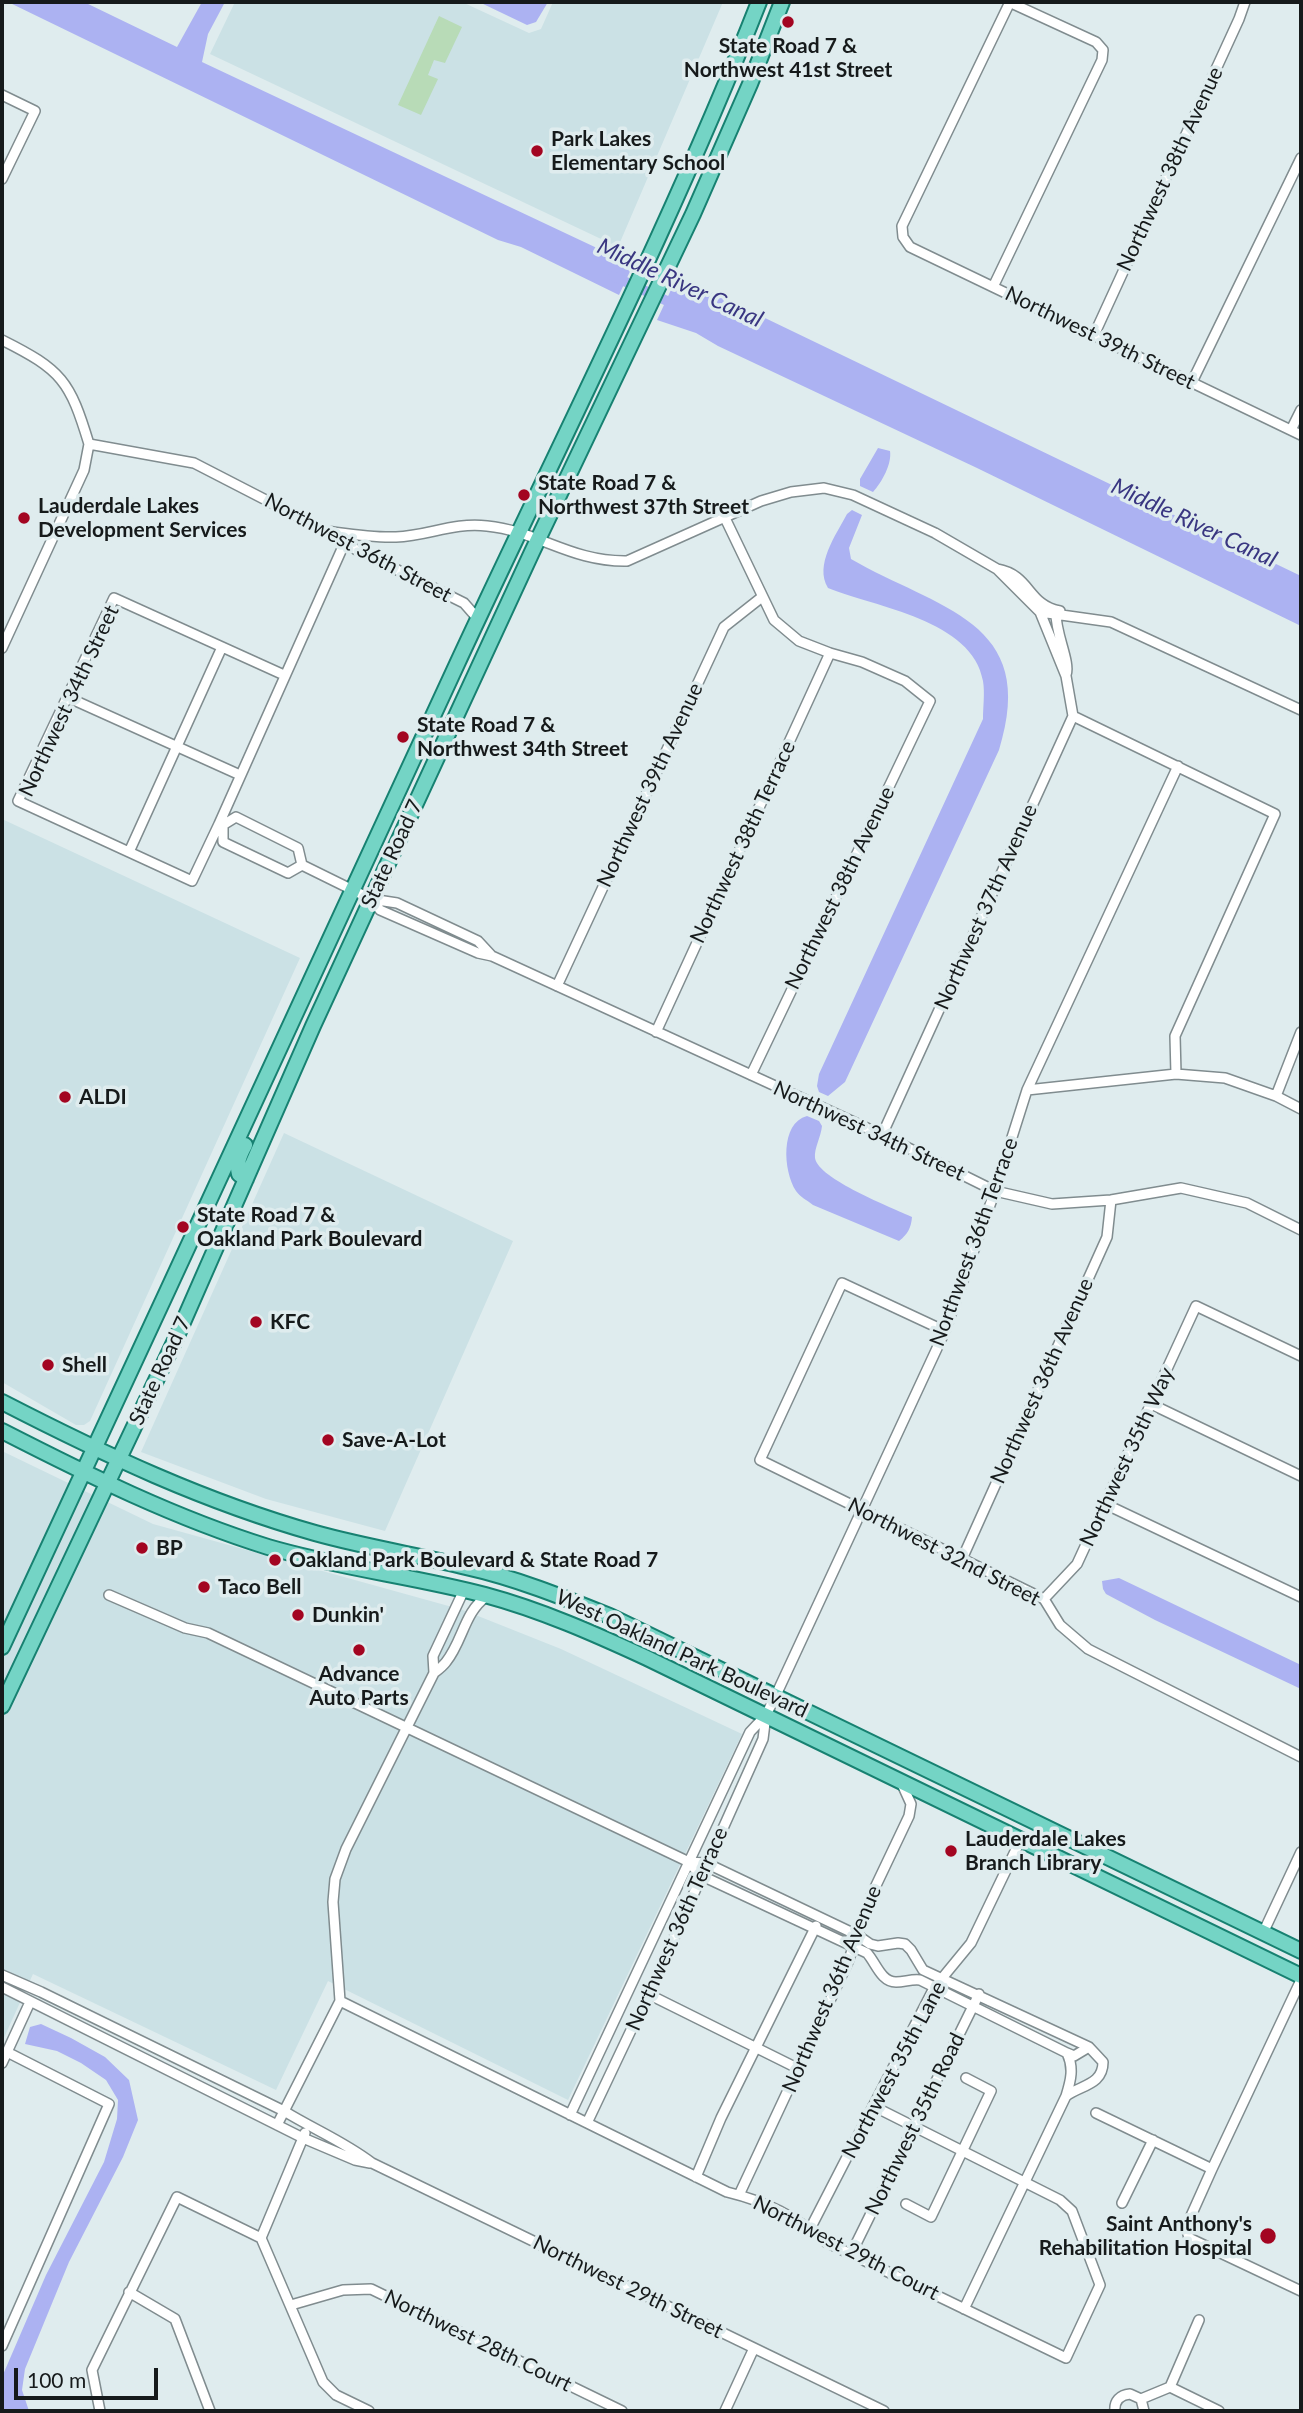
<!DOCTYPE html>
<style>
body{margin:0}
#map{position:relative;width:1303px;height:2413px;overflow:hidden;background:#dfecee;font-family:Lato,sans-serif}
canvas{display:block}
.frame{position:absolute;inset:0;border:4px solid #161a1b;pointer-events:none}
.scale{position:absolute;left:14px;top:2368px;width:144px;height:32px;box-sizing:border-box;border:4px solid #161a1b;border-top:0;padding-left:9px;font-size:21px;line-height:24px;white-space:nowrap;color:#161a1b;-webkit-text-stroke:5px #dfecee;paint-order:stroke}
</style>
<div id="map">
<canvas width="1303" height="2413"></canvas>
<div class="frame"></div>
<div class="scale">100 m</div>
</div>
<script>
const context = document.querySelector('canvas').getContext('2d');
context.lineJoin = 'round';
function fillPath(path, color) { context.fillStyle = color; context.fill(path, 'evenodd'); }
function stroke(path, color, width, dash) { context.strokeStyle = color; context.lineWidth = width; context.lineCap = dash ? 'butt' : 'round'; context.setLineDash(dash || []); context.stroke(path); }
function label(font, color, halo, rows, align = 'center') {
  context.font = font + ' Lato,sans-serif'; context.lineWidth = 7; context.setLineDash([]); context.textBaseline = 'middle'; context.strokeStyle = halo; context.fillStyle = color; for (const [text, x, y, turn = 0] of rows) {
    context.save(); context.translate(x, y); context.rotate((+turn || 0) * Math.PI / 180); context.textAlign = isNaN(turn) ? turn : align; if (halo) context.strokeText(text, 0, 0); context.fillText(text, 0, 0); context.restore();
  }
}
const built = new Path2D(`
 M235 2H462L529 33 541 29 553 2H723L618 247 210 54Z
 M2 819 300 958 90 1421 84 1425H76L2 1382Z
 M284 1133 513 1241 385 1531 266 1499 141 1452Z
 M2 1451 153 1524 463 1610 561 1649 742 1734 568 2100 328 1981 276 2090 33 1974 2 2042Z`);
const green = new Path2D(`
 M439 16 462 27 445 63 434 60 428 75 438 79 421 115 398 105Z`);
const water = new Path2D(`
 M8 2H84L177 47 202 2H225L208 34 202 62 633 265 619 295 521 247 498 240Z
 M479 2H548L536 22 527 25Z
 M676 279 682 283 711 292 1301 576V626L977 468 718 346 696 333 657 320Z
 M878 448 890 451C892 464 882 482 873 492L860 486V479Z
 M852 510 862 515 849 548 851 559C937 609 1040 620 999 750L845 1082 828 1096 819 1092 817 1086 819 1074 983 719C983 707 985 693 983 681 973 620 875 607 828 588 814 565 836 535 847 514Z
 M807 1116 819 1121 822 1126C821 1137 814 1148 815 1158 818 1179 893 1208 912 1217 911 1228 908 1234 899 1241L813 1205C807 1200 800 1197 796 1191 783 1171 780 1123 807 1116Z
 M1119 1578 1301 1665V1689L1155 1620 1106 1594 1103 1589 1102 1581Z
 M41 2024 71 2038 105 2057 129 2080 138 2120 123 2157 69 2262 25 2369 22 2390 29 2411H2V2377L46 2275 104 2162 117 2119 118 2100 106 2080 81 2063 57 2051 25 2044 30 2027Z`);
const canal = new Path2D(`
 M613 276 678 306`);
const street = new Path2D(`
 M1010 2 902 226 903 237 910 247 1301 435
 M2 95 35 111 2 179
 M993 287 1102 60 1103 50 1096 42 1009 2
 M1094 335 1239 19 1245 2
 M2 340C62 370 70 381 89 444L194 463 326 531 355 549 464 603 478 619
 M1192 382 1301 158
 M1291 430 1301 410
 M725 518 774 620 799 641 830 653 862 662 905 681 930 701 751 1075
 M326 531C349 534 373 538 396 537 428 536 453 522 487 526 538 531 571 562 627 561L761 501 791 492 824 488 853 495 935 533 997 569 1040 612 1111 622 1301 710
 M997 569C1031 575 1027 605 1060 611
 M1056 610C1054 631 1071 662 1066 675
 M2 648 84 470 89 444
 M67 697 240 775
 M1073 716 1275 814 1175 1036 1176 1074
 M219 824 345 542
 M223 825V842L288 873 302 865 298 848 236 817 223 825 219 824 192 881 18 801 114 598 284 675
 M129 852 222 647
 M302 865 371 899 397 903 478 941 491 955
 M371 899 380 910 478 953 492 956 882 1135 995 1191 1052 1204 1111 1200 1181 1188 1247 1203 1301 1230
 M557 986 724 627 762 597
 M656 1032 830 653
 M1027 1090 1176 1074 1225 1078 1276 1096 1301 1109
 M1276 1096 1301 1032
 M882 1135 1073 716 1066 676 1040 612 1041 603
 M945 1331 842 1283 760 1460 1044 1599 1060 1625 1088 1649 1301 1757
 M1153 1405 1301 1476
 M1105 1504 1301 1597
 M962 1559 1107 1237 1111 1200
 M109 1595 185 1628 208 1633 689 1862 700 1875 867 1953C876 1963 881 1982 896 1982 905 1982 911 1979 920 1980L1067 2053C1074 2068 1071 2080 1066 2096L964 2309
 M1044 1599 1077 1564 1196 1306 1301 1356
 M434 1673 433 1656 464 1590
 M689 1862 706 1863 857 1935 870 1944 878 1946 898 1943 905 1944 911 1950 923 1970 1089 2047 1103 2062C1103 2085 1081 2085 1066 2096
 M1263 1933 1301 1852
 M2 1975 41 1992 284 2111C313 2129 345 2142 372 2163L884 2411
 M1301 1980 1212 2169 1186 2227 1189 2238 1301 2291
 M2 1987 303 2138 355 2160 370 2163
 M648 1994 799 2069
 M340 2001 727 2192C768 2202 794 2216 826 2242L1066 2358 1100 2285 1072 2211 1060 2200 873 2106
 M1067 2053 1074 2056 1089 2047
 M2 2063 30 2002
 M1096 2113 1212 2169
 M570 2115 750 1732 766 1715 776 1695 945 1331 995 1191 1027 1090 1178 766
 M587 2123 660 1969 763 1739 766 1715
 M277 2125 340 2001 333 1902 335 1879 346 1849 434 1673C438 1670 443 1666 446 1662 463 1641 464 1612 487 1596
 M696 2177 721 2118 816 1926
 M739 2195 848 1962 871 1896 909 1816 911 1804 901 1782
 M1122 2203 1153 2140
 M906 2204 931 2217 991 2091 966 2078
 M810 2229 934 1988 971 1943 1021 1839
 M261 2238 305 2133
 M851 2254 979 1994
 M129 2292 175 2319 210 2411
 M291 2305 343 2290 371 2289 622 2411
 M2 2346 109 2104 7 2052
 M1170 2387 1199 2320
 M1141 2399 1170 2387 1219 2411
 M100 2411 92 2370 177 2197 261 2238 323 2382 336 2395 369 2411
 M725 2411 754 2348
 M1115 2411C1114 2401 1120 2395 1130 2394L1141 2399 1144 2411`);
const primary = new Path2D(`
 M245 1145C240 1154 236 1163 239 1174L246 1179
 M2 1402C103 1454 205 1502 315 1533 365 1547 416 1555 466 1567 516 1578 565 1598 612 1617L1301 1951
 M2 1431C88 1475 175 1518 268 1547 339 1568 413 1576 485 1595 541 1610 595 1634 647 1658L1301 1976
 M2 1647C155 1320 305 991 457 664 559 444 670 228 759 2
 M2 1706 177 1336 313 1026 378 885 532 552 693 214 750 84 782 2`);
const markers = [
 [788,22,7,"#a30521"],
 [537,151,7,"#a30521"],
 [524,495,7,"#a30521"],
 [24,518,7,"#a30521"],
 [403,737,7,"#a30521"],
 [65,1097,7,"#a30521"],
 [183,1227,7,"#a30521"],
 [256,1322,7,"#a30521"],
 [48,1365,7,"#a30521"],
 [328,1440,7,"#a30521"],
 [142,1548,7,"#a30521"],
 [275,1560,7,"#a30521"],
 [204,1587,7,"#a30521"],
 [298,1615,7,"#a30521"],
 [359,1650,7,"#a30521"],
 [951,1851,7,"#a30521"],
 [1268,2236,9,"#a30521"]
];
const poiNames = [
 ["State Road 7 &",788,46,"center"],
 ["Northwest 41st Street",788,70,"center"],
 ["Park Lakes",551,139],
 ["Elementary School",551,163],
 ["State Road 7 &",538,483],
 ["Northwest 37th Street",538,507],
 ["Lauderdale Lakes",38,506],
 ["Development Services",38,530],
 ["State Road 7 &",417,725],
 ["Northwest 34th Street",417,749],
 ["ALDI",79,1097],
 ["State Road 7 &",197,1215],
 ["Oakland Park Boulevard",197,1239],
 ["KFC",270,1322],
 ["Shell",62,1365],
 ["Save-A-Lot",342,1440],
 ["BP",156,1548],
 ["Oakland Park Boulevard & State Road 7",289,1560],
 ["Taco Bell",218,1587],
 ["Dunkin'",312,1615],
 ["Advance",359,1674,"center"],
 ["Auto Parts",359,1698,"center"],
 ["Lauderdale Lakes",965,1839],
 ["Branch Library",965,1863],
 ["Saint Anthony's",1252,2224,"right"],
 ["Rehabilitation Hospital",1252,2248,"right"]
];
const streetNames = [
 ["Northwest 38th Avenue",1170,169,-65],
 ["Northwest 39th Street",1100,338,26],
 ["Northwest 36th Street",358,548,28],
 ["Northwest 34th Street",69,701,-65],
 ["Northwest 39th Avenue",650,785,-65],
 ["Northwest 38th Terrace",743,842,-65],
 ["State Road 7",392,854,-65],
 ["Northwest 38th Avenue",840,888,-64],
 ["Northwest 37th Avenue",986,907,-66],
 ["Northwest 34th Street",869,1131,25],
 ["Northwest 36th Terrace",974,1242,-70],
 ["State Road 7",160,1371,-65],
 ["Northwest 36th Avenue",1042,1381,-66],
 ["Northwest 35th Way",1127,1457,-65],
 ["Northwest 32nd Street",944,1552,27],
 ["West Oakland Park Boulevard",682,1654,25],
 ["Northwest 36th Terrace",677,1929,-66],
 ["Northwest 36th Avenue",832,1989,-67],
 ["Northwest 35th Lane",894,2070,-62],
 ["Northwest 35th Road",915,2124,-64],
 ["Northwest 29th Court",846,2248,27],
 ["Northwest 29th Street",628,2287,26],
 ["Northwest 28th Court",478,2341,26]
];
const waterNames = [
 ["Middle River Canal",680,283,25],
 ["Middle River Canal",1194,523,25]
];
fillPath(built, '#cbe1e5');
fillPath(green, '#b8dbb7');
fillPath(water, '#acb2f2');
stroke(canal, '#acb2f2', 10);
stroke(street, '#808c8f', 12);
stroke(primary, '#178171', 18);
stroke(street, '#fff', 9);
stroke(primary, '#74d4c5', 14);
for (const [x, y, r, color] of markers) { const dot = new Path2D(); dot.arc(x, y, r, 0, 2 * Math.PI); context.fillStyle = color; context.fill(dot); stroke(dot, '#dfecee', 2.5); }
label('bold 21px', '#161a1b', '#dfecee', poiNames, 'left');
label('21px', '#161a1b', '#dfecee', streetNames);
label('italic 23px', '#393681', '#dfecee', waterNames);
</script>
